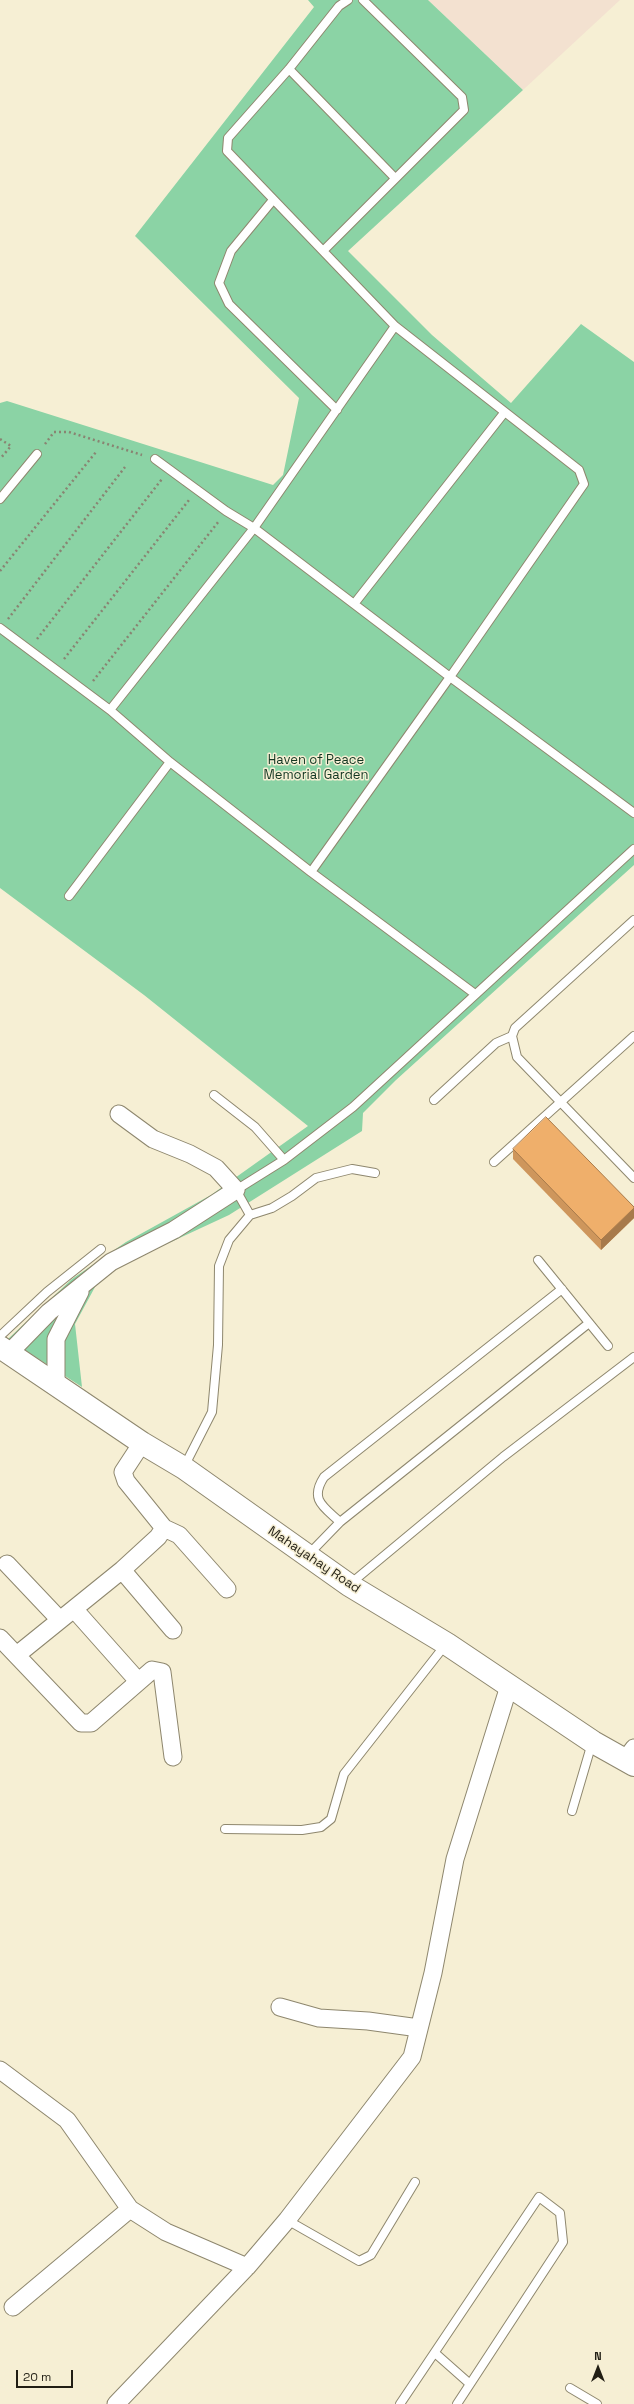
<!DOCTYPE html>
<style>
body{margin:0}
#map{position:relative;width:634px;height:2404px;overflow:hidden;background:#f6efd4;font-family:"Space Grotesk",sans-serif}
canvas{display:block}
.north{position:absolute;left:578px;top:2348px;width:40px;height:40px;-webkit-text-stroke:3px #f6efd4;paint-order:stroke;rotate:0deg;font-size:11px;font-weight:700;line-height:16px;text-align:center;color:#211e14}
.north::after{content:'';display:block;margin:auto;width:14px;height:18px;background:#211e14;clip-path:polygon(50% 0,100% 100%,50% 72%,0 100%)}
.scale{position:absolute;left:16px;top:2370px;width:57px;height:18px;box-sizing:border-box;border:2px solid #211e14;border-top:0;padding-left:5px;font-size:12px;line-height:14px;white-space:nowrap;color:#211e14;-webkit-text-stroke:3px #f6efd4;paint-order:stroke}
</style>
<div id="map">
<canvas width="634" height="2404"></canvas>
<div class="north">N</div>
<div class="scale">20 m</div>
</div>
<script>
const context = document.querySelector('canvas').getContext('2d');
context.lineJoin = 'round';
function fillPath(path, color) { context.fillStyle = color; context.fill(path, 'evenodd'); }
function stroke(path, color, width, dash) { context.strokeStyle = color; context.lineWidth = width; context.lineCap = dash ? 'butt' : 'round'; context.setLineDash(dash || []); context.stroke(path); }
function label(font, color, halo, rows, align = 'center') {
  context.font = font + ' "Space Grotesk",sans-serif'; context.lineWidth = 3; context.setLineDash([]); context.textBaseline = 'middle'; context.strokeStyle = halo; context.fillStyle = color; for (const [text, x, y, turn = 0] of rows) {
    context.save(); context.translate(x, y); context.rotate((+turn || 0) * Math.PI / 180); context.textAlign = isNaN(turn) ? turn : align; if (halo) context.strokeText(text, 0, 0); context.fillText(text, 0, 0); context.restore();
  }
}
const industrial = new Path2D(`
 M428 0H620L523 90Z`);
const green = new Path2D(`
 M308 0H428L523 90 348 251 432 335 511 403 581 324 634 362V865L396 1080 363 1113 362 1131 229 1215 102 1274 75 1324 82 1387 8 1339 72 1279 126 1242 211 1195 308 1126 144 995 0 888V403L7 401 273 485 283 475 299 398 135 236 314 7Z`);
const path = new Path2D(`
 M0 439 11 446 0 459
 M45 444 54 432H69L142 455
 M0 571 96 452
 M8 619 125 467
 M37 639 162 479
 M64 659 189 500
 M93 681 219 521`);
const lane = new Path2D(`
 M348 0 339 6 289 69 228 138 227 151 395 326
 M289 69 395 178
 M273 200 231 251 219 283 229 304 337 410
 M323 251 464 110 462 97 363 0
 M155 459 226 511 254 528 450 677 311 872
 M0 499 37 454
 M354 604 504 413
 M0 628 110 710 170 762 311 872 475 994
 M110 710 254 528 395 326 579 470 584 484 450 677 634 813
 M69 896 170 762
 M634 920 515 1028 512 1036 517 1057 634 1178
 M214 1095 255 1127 284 1160
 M434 1100 496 1043 512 1036
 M494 1162 634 1036
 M250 1215 272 1208 292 1196 316 1178 352 1169 375 1173
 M538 1260 608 1346
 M0 1336 47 1292 101 1249
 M184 1467 212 1412 218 1345 219 1266 229 1240 250 1215 236 1190 284 1160 353 1107 634 849
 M340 1522C324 1507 309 1500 324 1477L562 1289
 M308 1555 340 1522 589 1323
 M350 1584 503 1457 634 1357
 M572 1811 592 1743
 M225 1829 302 1830 321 1827 331 1819 344 1774 446 1644
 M287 2220 359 2261 371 2255 415 2182
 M435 2353 470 2384
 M570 2388 597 2404
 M400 2404 539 2197 560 2213 563 2242 457 2404`);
const street = new Path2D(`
 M10 1352 49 1312 111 1262 174 1230 236 1190 216 1168 190 1154 153 1139 119 1114
 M56 1385V1339L80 1292
 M142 1443 123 1472 126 1481 164 1528 179 1535 227 1589
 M7 1564 60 1620
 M122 1570 173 1630
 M74 1609 138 1681
 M0 1638 81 1723H91L152 1670 162 1672 173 1757
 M18 1654 122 1570 158 1537 164 1528
 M625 1760 634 1748
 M280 2007 319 2018 368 2021 419 2028
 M0 2070 67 2120 130 2209 166 2232 247 2267
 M13 2307 130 2209
 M116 2404 247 2267 287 2220 412 2057 433 1973 455 1859 509 1686`);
const secondary = new Path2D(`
 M0 1347 142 1443 184 1468 349 1585 447 1644 593 1742 634 1765`);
const wall = new Path2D(`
 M513 1149 634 1207V1218L601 1250 513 1159Z`);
const shadedWall = new Path2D(`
 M634 1208V1218L601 1250V1240Z`);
const building = new Path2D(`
 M546 1117 634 1207V1208L601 1240 513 1149Z`);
const parkNames = [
 ["Haven of Peace",316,760],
 ["Memorial Garden",316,775]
];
const streetNames = [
 ["Mahayahay Road",314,1560,34]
];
fillPath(industrial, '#f3e1d0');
fillPath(green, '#8bd3a5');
stroke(lane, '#8e876e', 10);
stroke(street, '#8e876e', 19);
stroke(secondary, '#8e876e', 24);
stroke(path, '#898472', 2.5, [2, 3]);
stroke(lane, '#fff', 8);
stroke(street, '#fff', 17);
stroke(secondary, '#fff', 22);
fillPath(wall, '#ce965c');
fillPath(shadedWall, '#a77a4b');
fillPath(building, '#efaf6b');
stroke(building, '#a77a4b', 1);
label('13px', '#123722', '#f6efd4', parkNames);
label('13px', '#211e14', '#f6efd4', streetNames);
</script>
